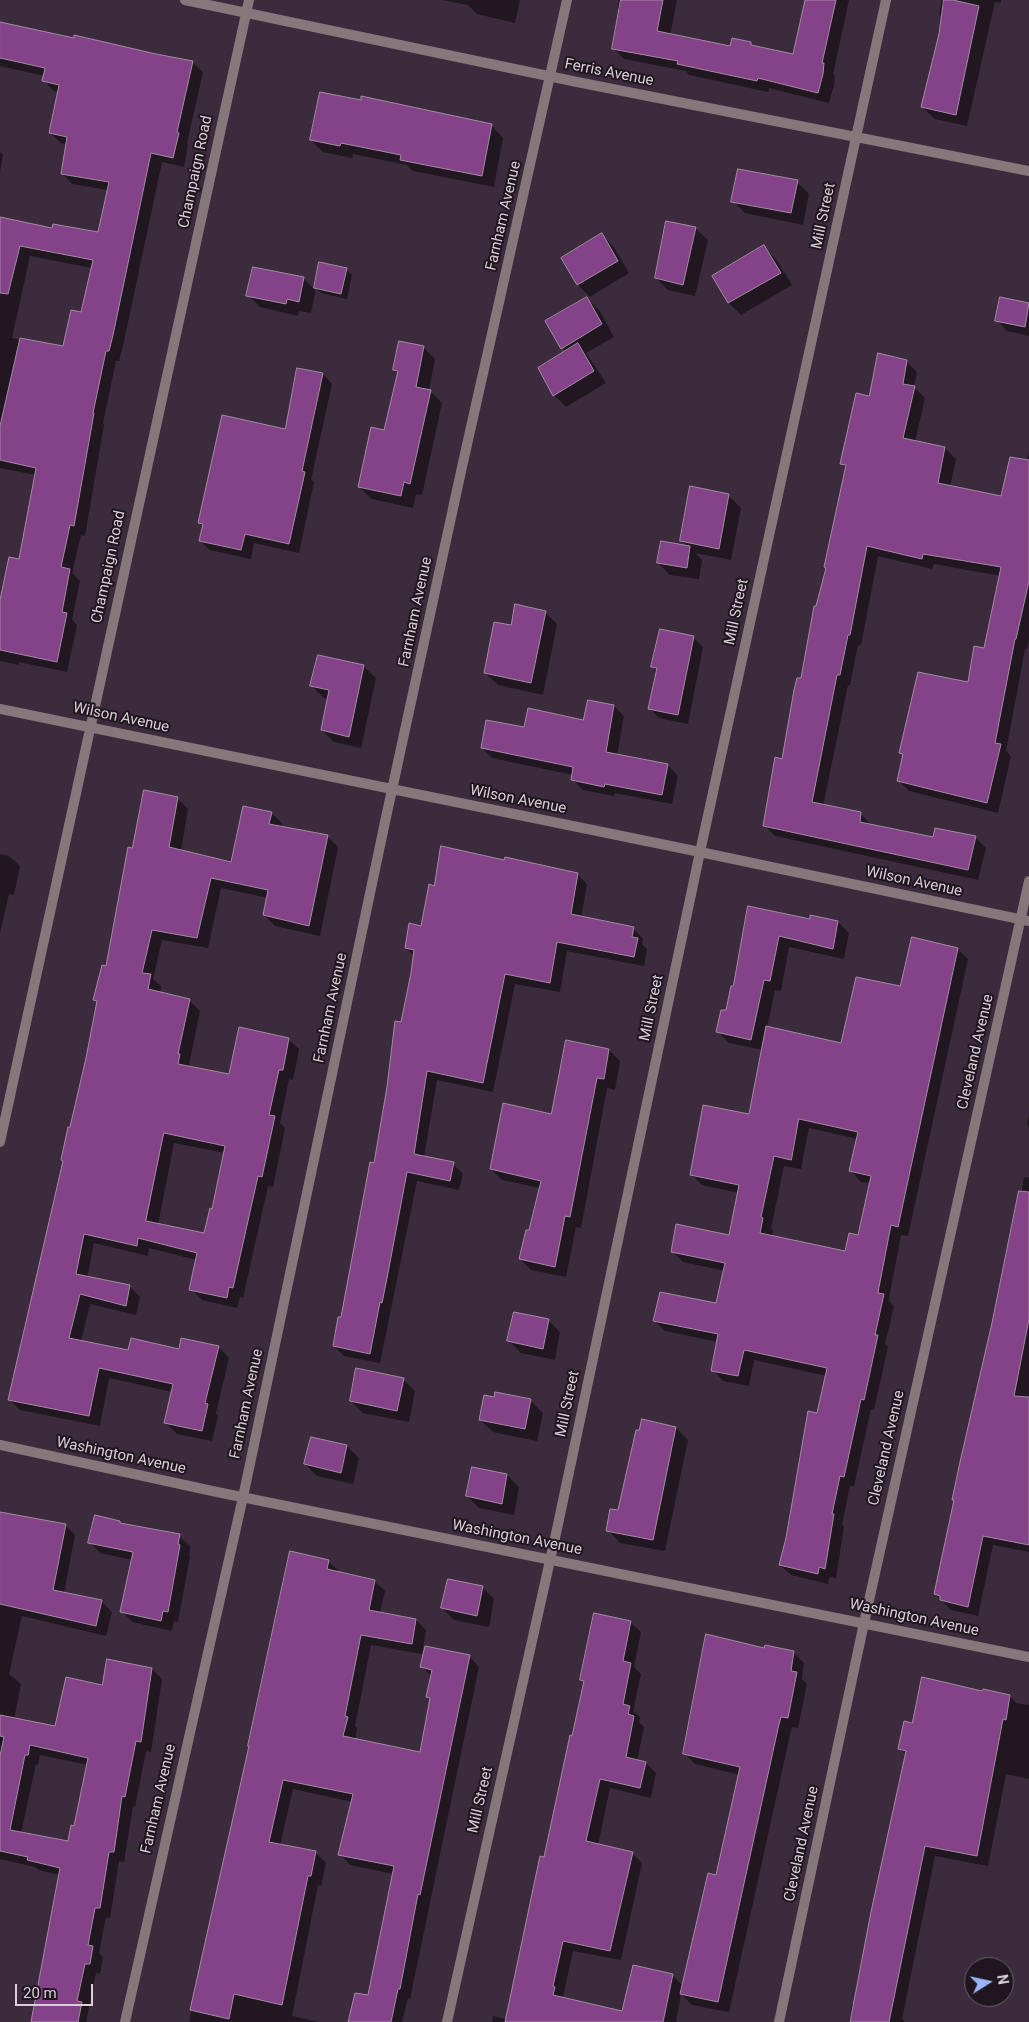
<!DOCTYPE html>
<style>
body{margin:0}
#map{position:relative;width:1029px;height:2022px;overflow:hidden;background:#3c2b3d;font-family:Roboto,sans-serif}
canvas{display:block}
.north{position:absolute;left:964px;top:1957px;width:50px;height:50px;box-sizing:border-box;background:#1f161f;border:1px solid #696069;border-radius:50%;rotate:80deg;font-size:14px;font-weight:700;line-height:20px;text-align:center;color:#d9ced9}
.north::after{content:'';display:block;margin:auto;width:18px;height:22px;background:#9cb4fd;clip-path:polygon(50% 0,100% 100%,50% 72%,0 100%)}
.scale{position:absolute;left:15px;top:1984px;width:78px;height:22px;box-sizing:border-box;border:2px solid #d9ced9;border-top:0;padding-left:6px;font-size:15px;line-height:18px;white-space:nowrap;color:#d9ced9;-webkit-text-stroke:4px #1f161f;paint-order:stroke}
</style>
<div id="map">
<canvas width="1029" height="2022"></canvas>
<div class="north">N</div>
<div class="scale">20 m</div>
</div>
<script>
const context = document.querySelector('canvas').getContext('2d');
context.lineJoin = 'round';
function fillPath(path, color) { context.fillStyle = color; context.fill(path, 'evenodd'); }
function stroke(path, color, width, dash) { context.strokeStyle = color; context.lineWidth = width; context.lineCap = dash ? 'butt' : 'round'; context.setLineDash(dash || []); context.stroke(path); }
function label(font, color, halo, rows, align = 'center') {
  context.font = font + ' Roboto,sans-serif'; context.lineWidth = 4; context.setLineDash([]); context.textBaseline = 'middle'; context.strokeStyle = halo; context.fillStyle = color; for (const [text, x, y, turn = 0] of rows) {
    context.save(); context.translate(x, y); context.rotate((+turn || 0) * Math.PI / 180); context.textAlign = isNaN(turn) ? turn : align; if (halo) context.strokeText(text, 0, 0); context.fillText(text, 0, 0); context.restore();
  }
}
const shadow = new Path2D(`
 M442 0H520L515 23 477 14 468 5Z
 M619 0H677L670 35 731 47 751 43 755 47 794 56 807 0H849L833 74 835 76 834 85 829 103 769 88 768 92 689 75 686 71 624 59 613 48 620 11 618 8Z
 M942 0H1001V3L995 2 967 126 935 119 922 107 943 18 939 15Z
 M0 23 192 62 203 72 187 143 188 144 184 167 162 162 123 346 119 361H116L103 423 104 425 85 536 81 535 72 573 80 581 72 620 77 625 67 672 19 662V665L0 661V603L20 560 36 475 0 468V219L53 229 98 234 108 190 72 184 62 173 67 145 61 143 50 133 59 92 54 91 44 81 45 76 0 66ZM30 256 92 268 82 314 64 348 12 338Z
 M491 125 503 138 494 187 413 171 407 165 353 154 352 158 323 152 311 140Z
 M0 152 3 155 0 172Z
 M797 182 809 194 803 225 745 213 733 201Z
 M695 228 708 240 695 296 668 290 656 278Z
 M602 235 614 247 629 273 590 297 578 285 563 258Z
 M764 247 776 259 792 285 741 315 729 303 714 276Z
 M320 263 346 269 352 275 347 299 321 293 316 288 311 313 299 311 298 316 260 307 248 295 303 278 315 290Z
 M586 298 599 310 614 337 586 353 606 383 566 407 554 395 566 352 547 322Z
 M1001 299 1029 305V336L1007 331 997 320Z
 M423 347 435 359 429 390 442 403 422 495 416 494 413 508 372 499 359 487 385 432 399 374 394 370Z
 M906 361 917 372 914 387 925 398 915 442 945 448 956 459 950 487 1002 497 1027 461 1029 451V640L1027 649H1025L1006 751 1011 756 998 813 909 791 898 780 904 756 900 752 969 683 985 650 1001 576 934 564 932 569 878 556 861 645H858L850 685H848L823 806 861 814 871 825 934 838 975 837 986 848 978 880 775 836 764 825 783 760 827 568 846 468 842 463 870 397Z
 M323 374 332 384 311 480 314 482 299 553 254 543 251 559 210 550 200 541 204 527 199 523 286 430Z
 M729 496 741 508 731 560 695 553 702 560 699 579 670 575 658 563 688 547 681 541Z
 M545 612 557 624 543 695 498 685 485 673 512 627Z
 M693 637 703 647 688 724 659 718 649 708 658 671 653 667Z
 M363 666 376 678 361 748 334 742 322 730 329 699 324 698 312 686Z
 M614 706 624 716 617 756 668 765 678 776 672 804 615 793 614 796 583 790 573 780V775L492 758 482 748 525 728 584 722Z
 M177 798 188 809 181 851 232 863 271 813 282 823 281 828 327 836 338 847 320 936 275 926 264 915 268 898 221 888 208 948 162 940 153 979 161 986 160 993 190 1001 200 1011 189 1065 190 1068 230 1076 288 1039 299 1049 293 1080 289 1079 280 1123 285 1128 273 1187 268 1186 243 1298 240 1297 237 1308 202 1300 191 1289 197 1260 149 1248 148 1256 94 1243 87 1278 129 1286 140 1297 136 1315 90 1304 81 1342 129 1352 180 1350 182 1340 219 1347 229 1358 216 1413 218 1416 212 1441 177 1434 166 1423 172 1392 109 1378 100 1426 20 1410 10 1400 71 1129 98 1003 95 1000 107 967 133 849ZM174 1143 225 1153 213 1210 205 1235 158 1225Z
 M0 854 9 856 20 866 14 895 9 894 0 933Z
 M505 861 577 874 587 884 581 918 633 928 643 939 642 944 647 949 644 966 567 951 560 992 515 984 493 1092 437 1080 424 1157 453 1164 463 1174 459 1190 417 1181 380 1363 344 1356 334 1346 342 1319 375 1164 414 956 406 948 422 927 435 887Z
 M749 908 811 920 838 922 849 933 844 959 789 947 781 991 775 990 767 1028 842 1045 901 988 958 949 968 959 908 1236 901 1235 889 1298V1301L894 1306 885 1344 888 1347 874 1410 871 1409 854 1486H850L842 1525 844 1526 836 1578 829 1577 828 1584 791 1575 780 1565 827 1376 754 1360 749 1386 723 1381 713 1370 718 1342 665 1331 655 1321 717 1304 725 1271 683 1262 672 1251 730 1236 739 1193 702 1185 691 1174 750 1115 763 1050 729 1043 718 1032 727 1012 734 987ZM809 1128 858 1139 851 1171 861 1182 871 1183 859 1236 846 1252 772 1237 773 1230 771 1228 784 1166 801 1169Z
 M609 1050 620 1061 615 1090 607 1088 581 1228 576 1227 566 1277 531 1270 520 1259 530 1232 540 1188 502 1180 491 1169 552 1115Z
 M1029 1114V1126L1027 1124Z
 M1024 1177 1029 1178V1552L993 1545 978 1616 951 1610 935 1594 1017 1219Z
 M548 1320 560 1332 555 1360 521 1353 509 1341Z
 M403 1379 415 1391 409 1422 363 1413 351 1401Z
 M495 1398 530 1400 543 1413 537 1441 493 1432 480 1420Z
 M676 1428 688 1440 665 1551 620 1543 608 1530Z
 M347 1446 359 1458 353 1484 317 1476 305 1464Z
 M473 1468 507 1475 519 1487 514 1515 479 1508 467 1496Z
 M0 1512 65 1525 75 1535 64 1593 101 1601 112 1612 106 1636 22 1616 9 1674 21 1684 14 1719 55 1727 103 1687 152 1669 162 1679 151 1752 146 1751 135 1807 133 1806 124 1862 119 1861 110 1918 106 1917 99 1953 103 1957 100 1974 96 1973 86 2022H34L60 1875 39 1870 35 1867 0 1859ZM40 1755 88 1765 75 1827 69 1843 21 1833 36 1764 38 1765Z
 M120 1522 122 1524 179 1536 190 1546 189 1555 190 1556 178 1622 174 1621 172 1631 132 1622 122 1611 132 1560 100 1553 90 1542Z
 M328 1561 339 1571 338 1573 374 1581 385 1591 380 1613 416 1620 426 1630 422 1654 371 1645 355 1726 357 1728 355 1740 421 1754 431 1700 427 1697 432 1677 422 1667 469 1656 479 1667 410 1999 408 1998 402 2022H350L369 1997 393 1874 350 1865 340 1854 353 1802 293 1789 280 1845 315 1852 326 1863 321 1886 318 1885 292 2016 320 2022H189L250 1747Z
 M482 1587 494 1599 489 1627 454 1620 442 1608Z
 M630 1622 641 1632 634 1667 641 1674 633 1711 640 1717 639 1722 644 1727 637 1761 646 1763 656 1773 651 1798 610 1788 598 1845 632 1853 642 1863 621 1960 573 1951 563 1997 623 2013 672 1975 683 1986 717 1876 740 1775 695 1764 684 1753 765 1649 793 1652 804 1663 802 1679 807 1684 798 1728 792 1727 790 1735 729 2012 692 2005 681 1994 676 2022H492L493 2016 506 2019 573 1737 585 1683 582 1680Z
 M984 1692 1010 1696 1016 1703 1029 1705V1779L1006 1774 988 1866 935 1856 902 2019 905 2022H849L852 2005 854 2006 906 1755 900 1749 913 1724Z`);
const building = new Path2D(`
 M621 0H663L657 31 730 46 732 38 751 42V45L793 54 805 0H836L822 63H824L823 74 818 93 758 78 757 81 677 64 678 61 612 49Z
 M944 0H953L979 6 956 115 921 107 939 34Z
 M0 22 74 38V35L156 54 193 61 177 132 179 133 173 158 151 153 113 335 109 351H106L93 413H94L74 526 70 525 61 567 70 569 62 612 67 613 57 662 0 650V600L9 557 19 559 36 468 0 460V426L20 338 63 346 71 310 81 312 93 260 20 246 8 294 0 293V217L52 228 53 224 98 232 109 182 61 174 67 137 49 133 59 85 42 81 45 68 0 58Z
 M320 92 361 100V96L492 124 482 176 400 160 401 155 341 143 340 146 310 140Z
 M738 169 798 180 791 213 731 202Z
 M666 221 696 227 683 285 655 278Z
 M602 233 618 261 577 285 561 258Z
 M764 245 781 273 728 303 712 276Z
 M319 262 347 268 341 294 314 288Z
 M253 267 304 277 299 302 287 299 286 304 246 296Z
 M587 297 602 324 561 349 545 321Z
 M1000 297 1029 303 1025 327 995 321Z
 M399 341 424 346 416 387 431 390 410 484 404 482 401 496 358 487 371 427 384 430 398 371 393 370Z
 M578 343 594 371 553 396 538 368Z
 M878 353 907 360 903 384 915 386 903 438 945 447 938 483 1001 496 1010 457 1029 460V581L1016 639H1015L995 743 1001 744 987 803 897 781 903 754 899 753 918 672 968 682 974 646 984 648 1001 567 923 554 922 559 867 546 850 635H848L840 675H837L812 802 861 812 860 822 933 837 935 828 976 836 968 870 763 826 775 757 782 759 794 690 797 678H801L814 606H816L826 568 824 567 846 465 840 464 856 393 869 396Z
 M297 368 323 373 302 471 305 472 289 544 245 534 241 550 199 541 203 524 198 523 222 415 285 429Z
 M690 486 729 494 719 549 680 541Z
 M661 541 690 546 687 568 657 563Z
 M515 604 546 611 531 683 484 673 494 622 511 625Z
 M660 629 694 636 678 715 648 709 657 668 651 667Z
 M318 655 364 665 349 737 321 730 329 690 310 686Z
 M588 700 614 705 606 752 668 764 662 795 605 784 604 787 571 780 573 767 481 748 486 720 524 727 528 708 583 720Z
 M144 790 178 797 169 847 231 862 243 806 272 812 269 824 328 835 309 926 263 915 268 890 211 878 197 938 152 930 142 973 151 974 148 989 190 999 178 1054H180L178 1064 229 1074 239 1027 289 1038 283 1070H279L269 1115 275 1116 262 1177 258 1176 233 1288 229 1287 227 1298 189 1290 197 1253 138 1238 137 1246 84 1234 76 1274 130 1285 126 1306 80 1294 69 1338 128 1350 131 1338 179 1349 181 1338 219 1346 205 1403 208 1404 202 1431 164 1423 173 1384 99 1368 89 1416 8 1400 63 1161 61 1160 68 1127H70L86 1058 97 1001 93 1000 102 965 106 966 128 847 132 848ZM164 1133 225 1146 212 1209 210 1208 204 1233 146 1221Z
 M441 846 504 860 505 857 578 873 571 914 634 927 632 937 638 938 634 957 557 942 550 983 505 974 483 1083 427 1071 414 1154 454 1162 450 1181 407 1172 388 1273 382 1303 380 1302 370 1354 333 1346 338 1317H341L370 1162 374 1163 387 1087 395 1021 401 1022 411 973 414 950 405 948 409 923 421 926 429 884 434 886Z
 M748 906 810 919V915L838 921 833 949 779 936 770 981 764 980 751 1040 716 1032 721 1010H726L731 986H733Z
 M912 937 958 948 898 1227 891 1225 879 1287 878 1293 884 1294 875 1335H878L864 1400 861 1399 844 1477 840 1476 832 1514H834L825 1569 819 1567 818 1574 779 1565 786 1538 808 1411 817 1413 827 1368 744 1350 738 1376 711 1371 718 1334 653 1321 660 1292 716 1303 725 1263 671 1252 676 1224 729 1235 739 1185 690 1175 703 1105 749 1114 766 1026 841 1043 856 977 900 986ZM799 1119 858 1132 849 1171 871 1176 858 1235 849 1233 845 1251 760 1233 763 1218 761 1217 774 1156 791 1160Z
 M566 1040 609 1049 604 1079 597 1078 570 1217 565 1216 555 1267 519 1259 526 1230H529L541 1181 490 1169 503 1103 551 1114Z
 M1019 1191 1029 1192V1319L1014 1396 1029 1397V1545L983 1536 968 1607 940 1600V1596L934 1594 954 1500H952L960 1462 992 1323Z
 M514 1312 549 1319 543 1349 507 1341Z
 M356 1368 404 1378 397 1411 350 1401Z
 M495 1392 531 1399 525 1429 479 1420 484 1395 494 1397Z
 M642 1419 676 1427 653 1540 606 1531 610 1509 618 1510 636 1430H639Z
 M311 1437 347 1445 341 1473 304 1464Z
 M472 1467 507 1474 502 1504 466 1496Z
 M0 1512 66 1524 53 1590 102 1600 96 1626 0 1604Z
 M95 1515 120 1521V1523L180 1534 178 1544 180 1545 168 1612 163 1611 161 1621 120 1612 133 1552 88 1543Z
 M290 1551 329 1560 327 1569 375 1580 369 1610 416 1619 412 1644 361 1635 345 1716 348 1717 343 1736 420 1752 430 1698 426 1697 432 1670 420 1667 425 1646 470 1655 420 1895 418 1894 400 1989H398L391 2022H348L355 1993 368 1995 394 1866 338 1855 353 1794 283 1780 269 1842 316 1851 311 1876H308L282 2005 234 1994 229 2019 190 2010 249 1746H248Z
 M448 1579 483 1586 477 1616 441 1608Z
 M594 1613 631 1621 623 1661 631 1663 623 1704 630 1706 628 1714 634 1716 626 1757 646 1762 640 1788 600 1779 586 1841 633 1852 610 1951 563 1941 553 1986 555 1987 553 1995 622 2011 633 1965 673 1974 663 2022H505L540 1856 544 1857 570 1735 572 1736 584 1681 580 1680Z
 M706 1634 764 1648 765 1645 794 1651 791 1671 797 1672 788 1718 781 1717 779 1724 718 2002 680 1994 708 1873 716 1875 740 1767 683 1754Z
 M107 1659 152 1668 141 1742 136 1741 125 1797 122 1796 114 1852H109L100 1908H95L88 1945 93 1946 90 1964H85L77 2001 82 2002 78 2022H31L60 1868 27 1860 28 1857 0 1851V1756L4 1737 0 1736V1715L55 1726 66 1677 102 1685ZM30 1745 88 1758 74 1826 71 1825 68 1841 10 1830 25 1755H28Z
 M922 1677 982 1691 983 1689 1010 1695 1006 1720 1003 1719 977 1856 925 1846 889 2022H850L871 1912 906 1751 898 1749 904 1721 912 1723Z`);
const street = new Path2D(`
 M185 0 577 82 1029 171
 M0 709 700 852 1029 921
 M0 1142 249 0
 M0 1445 217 1492 1029 1657
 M125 2022 243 1497 385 822 462 467 567 0
 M447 2022 557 1529 700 852 886 0
 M779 2022 864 1623 1029 881`);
const streetNames = [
 ["Ferris Avenue",609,73,11],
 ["Champaign Road",196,172,-78],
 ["Farnham Avenue",504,216,-77],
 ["Mill Street",824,216,-78],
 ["Champaign Road",109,567,-78],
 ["Farnham Avenue",416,612,-78],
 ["Mill Street",737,612,-78],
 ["Wilson Avenue",121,718,12],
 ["Wilson Avenue",518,800,11],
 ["Wilson Avenue",914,882,12],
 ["Farnham Avenue",331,1008,-78],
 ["Mill Street",652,1008,-78],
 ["Cleveland Avenue",976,1052,-77],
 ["Farnham Avenue",247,1404,-78],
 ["Mill Street",568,1404,-78],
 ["Cleveland Avenue",887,1448,-77],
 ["Washington Avenue",121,1456,12],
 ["Washington Avenue",517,1538,11],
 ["Washington Avenue",914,1618,12],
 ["Farnham Avenue",159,1799,-77],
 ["Mill Street",481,1800,-77],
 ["Cleveland Avenue",802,1844,-78]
];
fillPath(shadow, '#0007');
fillPath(building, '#844388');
stroke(building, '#a28ca2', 1);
stroke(street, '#85777a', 10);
label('15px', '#d9ced9', '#1f161f', streetNames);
</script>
